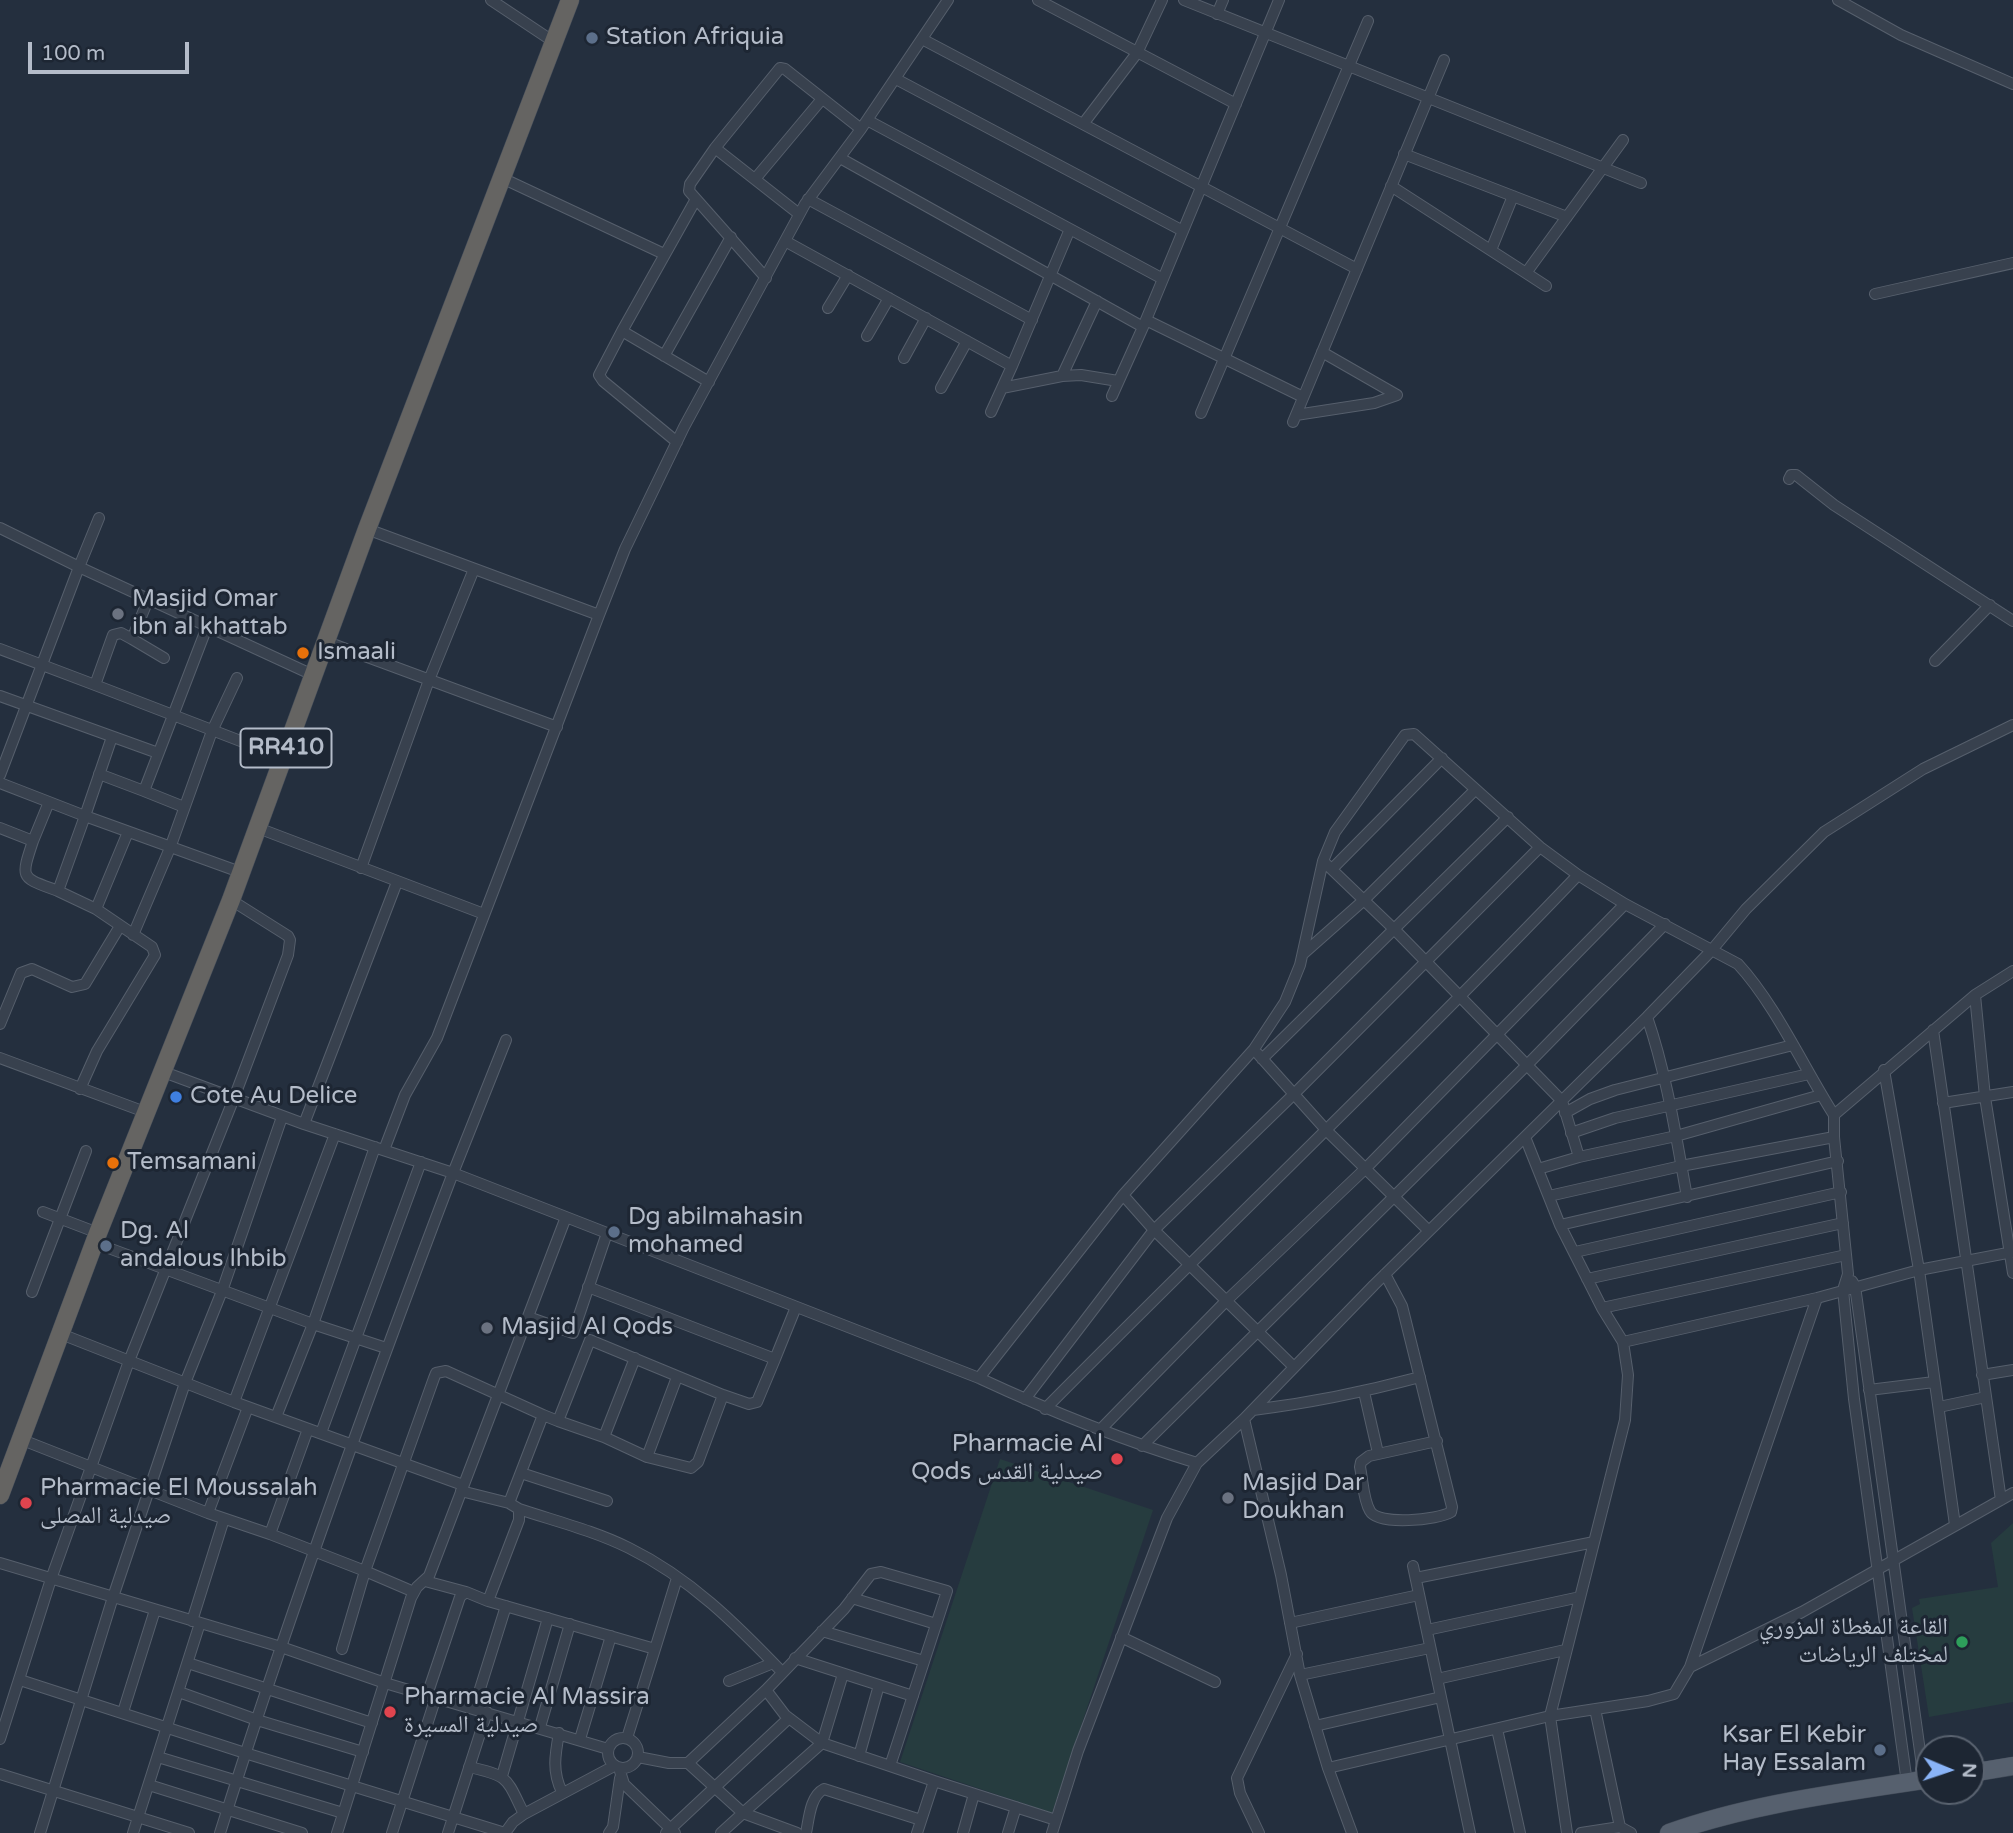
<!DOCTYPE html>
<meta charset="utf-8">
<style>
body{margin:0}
#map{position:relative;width:2013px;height:1833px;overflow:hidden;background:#242f3e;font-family:"Varela Round",sans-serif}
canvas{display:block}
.north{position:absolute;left:1915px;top:1735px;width:70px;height:70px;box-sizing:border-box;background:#1d2633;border:2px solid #59626f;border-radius:50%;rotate:92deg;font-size:19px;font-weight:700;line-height:28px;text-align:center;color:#b4bcc9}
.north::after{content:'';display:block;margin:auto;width:24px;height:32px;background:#8ab4f8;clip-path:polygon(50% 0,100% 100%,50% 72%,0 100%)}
.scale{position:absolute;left:28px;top:42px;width:161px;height:32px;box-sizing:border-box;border:4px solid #b4bcc9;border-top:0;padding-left:9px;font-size:21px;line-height:24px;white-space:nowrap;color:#b4bcc9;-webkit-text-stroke:5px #1d2633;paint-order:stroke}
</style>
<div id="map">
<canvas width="2013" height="1833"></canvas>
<div class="north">N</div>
<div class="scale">100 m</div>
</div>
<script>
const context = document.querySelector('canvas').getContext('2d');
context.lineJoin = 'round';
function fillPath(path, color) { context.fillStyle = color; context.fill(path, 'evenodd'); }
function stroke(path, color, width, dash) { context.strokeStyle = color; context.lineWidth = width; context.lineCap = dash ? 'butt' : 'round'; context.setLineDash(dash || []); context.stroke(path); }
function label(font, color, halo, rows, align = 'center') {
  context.font = font + ' "Varela Round","Noto Naskh Arabic",sans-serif'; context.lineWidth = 6; context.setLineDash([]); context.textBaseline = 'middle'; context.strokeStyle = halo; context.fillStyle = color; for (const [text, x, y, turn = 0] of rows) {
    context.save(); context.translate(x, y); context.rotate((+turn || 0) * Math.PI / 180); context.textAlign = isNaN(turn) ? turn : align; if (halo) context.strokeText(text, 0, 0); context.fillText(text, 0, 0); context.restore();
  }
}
const green = new Path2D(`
 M1000 1459 1153 1510 1052 1813 900 1762Z
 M2013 1523V1702L1929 1717 1912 1608 1920 1604 1919 1599 1998 1587 1991 1543Z`);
const minor = new Path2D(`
 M491 0 554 42
 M1038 0 1236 104
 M1184 0 1641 183
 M1838 0 1901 35 2013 84
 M1217 14 1223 0
 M922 39 1357 269
 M896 79 1183 231
 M867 120 1163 279
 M1083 124 1137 53 1162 0
 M715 148 799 214
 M1404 154 1567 217
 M840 158 1143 327 1279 0
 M502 178 664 254
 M755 179 822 99
 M1391 186 1526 273
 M808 199 1032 320
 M785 241 1012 366 991 412
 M1491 250 1513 196
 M766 278 689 191 690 184 715 148 780 68 785 69 861 129
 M1546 286 1526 273 1623 140
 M1875 294 2013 263
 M828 308 848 275
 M1146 320 1303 397
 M622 331 709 382
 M867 336 889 298
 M664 356 731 237
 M904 358 926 318
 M1012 366 1070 229
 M1062 376 1097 301
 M941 388 967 341
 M1002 388 1062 376 1081 375 1118 381
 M1112 396 1143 327
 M1201 413 1368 21
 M1296 415 1374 403 1397 395 1322 352
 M1293 422 1444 60
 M677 442 603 381 599 375 622 331 696 199
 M1789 479 1791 475H1796L1834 505 2013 621
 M0 528 79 567 99 518
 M367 529 599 615
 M148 600 132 639 164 658
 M327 642 557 727
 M0 649 95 685 113 635 121 633 132 639
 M1935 661 1990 605
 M95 685 282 757
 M0 696 158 753
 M99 774 144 791 207 627
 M0 775 79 567 315 676
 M0 783 49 802 33 841 0 828
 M144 791 184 807
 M49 802 85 816 112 737
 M258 828 484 914
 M33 841C20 880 21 877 58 891L85 816 240 872
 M1323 861 1395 930 1562 1101 1579 1157
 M361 868 429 680 474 569
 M1332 869 1442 758
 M58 891 96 909 128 832
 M133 935 170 848 212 731 237 678
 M1303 954 1364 900 1475 790
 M1975 995 1985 1097 2013 1273
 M1647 1017C1667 1075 1676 1137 1687 1197
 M0 1024 21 973 32 969 72 987 85 984 120 926
 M1933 1030 2001 1500
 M1258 1054 1327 1131 1429 1231
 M0 1058 145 1112
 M1262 1059 1508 817
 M1884 1070 1919 1270 1955 1525
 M161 1071 304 1124 453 1173 506 1040
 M80 1089 97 1051 155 955 152 947 96 909
 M1943 1103 2013 1092
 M1565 1113 1590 1099 1615 1090 1793 1045
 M304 1124 397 882
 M1571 1133 1615 1118 1809 1074
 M1525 1137 1560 1225 1602 1308 1623 1342
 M384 1150 405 1095 437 1038 599 615 625 549 684 427 805 204 861 129 948 0
 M1538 1169 1579 1157 1676 1136 1821 1095
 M1123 1195 1154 1230 1294 1367
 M1549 1196 1681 1166 1834 1137
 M43 1212 98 1233
 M1560 1225 1838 1161
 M95 1243 313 1324 386 1348
 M1575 1252 1841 1192
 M1385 1274 1402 1306 1405 1318 1452 1507 1451 1512C1438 1520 1378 1526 1370 1511 1363 1499 1363 1481 1360 1467L1361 1462 1369 1456 1437 1441
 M1587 1279 1843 1223
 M1852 1281 1855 1286 1924 1780
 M588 1287 775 1359 796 1307
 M32 1292 86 1151
 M1602 1308 1846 1255
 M528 1317 573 1333 607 1233
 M61 1334 234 1402 463 1485
 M1982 1375 2013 1370
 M979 1378 1123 1195 1254 1049 1285 1002 1300 965 1323 861 1335 832 1405 735 1414 734 1540 847 1578 875
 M1869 1390 1934 1382
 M1364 1392 1378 1453
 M723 1395 749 1404 757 1402 775 1359
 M1025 1399 1154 1230 1294 1094 1540 847
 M234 1402 335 1134
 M1939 1407 1986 1397
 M1045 1409C1222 1230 1404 1057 1578 875L1625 904 1738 964C1775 1004 1804 1068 1834 1115
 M1253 1410C1310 1403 1364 1392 1420 1377
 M543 1415 558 1421 590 1340 723 1395 698 1462 691 1468 647 1457 677 1377
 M276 1417 313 1324 375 1147
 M1244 1419 1374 1285 1647 1017 1711 951 1746 909 1824 832 1923 769 2013 725
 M558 1421 604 1437 647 1457
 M1100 1430 1226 1301 1365 1169 1625 904
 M321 1433 421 1162
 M604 1437 635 1358
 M20 1439 208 1513 270 1534 365 1571 434 1378 436 1373 446 1371 543 1415 509 1503
 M1142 1446 1527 1065 1665 924
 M521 1473 607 1501
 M461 1491 509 1503 519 1509V1520L488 1601 655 1649 627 1738
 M519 1509C555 1521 595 1531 629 1548 690 1578 736 1624 782 1672
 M208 1513 248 1407
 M270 1534 308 1429
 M0 1563 281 1647 385 1683 608 1749
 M1413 1566 1470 1833
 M1416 1578 1594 1542
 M425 1581 466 1592
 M852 1598 936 1624
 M192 1621 224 1519
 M1290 1623 1419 1595
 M1427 1630 1580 1597
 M822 1631 924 1661
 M1121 1637 1215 1682
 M342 1649 365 1571 414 1592
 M655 1649 677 1578
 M795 1658 913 1696
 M188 1663 372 1723
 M1690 1667 1802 1612 2013 1493
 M1300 1675 1430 1648
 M1437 1679 1565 1650
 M20 1680 245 1753 505 1833
 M729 1681 773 1663
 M179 1692 257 1720 363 1752
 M427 1695 460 1597 466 1592 488 1601
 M474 1708 506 1606
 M1595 1709 1620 1827 1631 1833
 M123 1712 155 1610
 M1315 1726 1441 1697
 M540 1727 570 1624
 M1497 1729 1520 1833
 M559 1733C555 1755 552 1772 562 1792
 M608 1753a15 15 0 1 1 30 0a15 15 0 1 1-30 0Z
 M0 1739 51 1579 129 1361 234 1098 288 955 290 940 288 936 231 900
 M580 1739 611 1636
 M859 1756 879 1685
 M158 1757 343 1813
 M638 1757 669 1763H688L743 1813 721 1833
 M688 1763 766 1690
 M890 1766 822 1743 785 1715 766 1690 844 1609 871 1574 881 1572 947 1591 890 1766 934 1781 917 1833
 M469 1767C510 1776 506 1778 524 1814
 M619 1768 624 1784 675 1833
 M1328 1768 1550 1716 1648 1701 1674 1694 1690 1667 1817 1298
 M0 1774 189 1833
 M502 1776 548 1618
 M934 1781 1056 1820
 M1907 1783 1854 1399 1843 1290 1848 1274 1834 1137V1115L1975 995 2013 971
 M149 1785 302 1833
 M40 1833 113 1597 185 1383 222 1291 282 1117
 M133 1833 200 1623
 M220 1833C290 1610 370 1391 453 1173L979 1378C1050 1411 1122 1440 1197 1463
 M337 1833 411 1598 417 1587 429 1576 566 1217
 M392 1833 436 1697
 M448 1833 487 1712
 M505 1833 513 1822 524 1814 614 1766
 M609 1833 613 1827 620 1778
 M666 1833 789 1718
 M797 1833 743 1813 822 1743 843 1674
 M806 1833C809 1819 810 1796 824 1789L921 1820
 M963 1833 974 1794
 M1008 1833 1016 1807
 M1052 1833 1078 1751 1167 1518 1197 1463 1244 1419 1281 1575 1300 1675 1328 1768 1352 1833
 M1259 1833 1240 1793 1237 1778 1297 1654
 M1567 1833 1550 1716 1625 1420 1628 1375 1623 1342 1817 1298 1919 1270 2013 1252
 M1581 1833 1620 1827`);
const primary = new Path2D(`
 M1971 1773 2013 1766
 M1669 1833C1753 1803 1841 1793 1929 1779`);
const trunk = new Path2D(`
 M0 1495 98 1233 231 900 367 529 570 0`);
const markers = [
 [592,38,7,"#5c6f8a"],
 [118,614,7,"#6b7280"],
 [303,653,7,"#e8710a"],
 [176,1097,7,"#3f7fe0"],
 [113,1163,7,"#e8710a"],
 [614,1232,7,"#5c6f8a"],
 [106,1246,7,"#5c6f8a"],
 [487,1328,7,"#6b7280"],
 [1117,1459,7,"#e0444e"],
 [1228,1498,7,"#6b7280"],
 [26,1503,7,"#e0444e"],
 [1962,1642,7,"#2e9e5b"],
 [390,1712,7,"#e0444e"],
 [1880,1750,7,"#5c6f8a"]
];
const shields = [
 [286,748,91]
];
const shieldNames = [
 ["RR410",286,748]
];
const poiNames = [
 ["Station Afriquia",606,38],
 ["Masjid Omar",132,600],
 ["ibn al khattab",132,628],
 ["Ismaali",317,653],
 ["Cote Au Delice",190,1097],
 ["Temsamani",127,1163],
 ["Dg abilmahasin",628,1218],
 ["mohamed",628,1246],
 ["Dg. Al",120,1232],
 ["andalous lhbib",120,1260],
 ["Masjid Al Qods",501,1328],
 ["Pharmacie Al",1103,1445,"right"],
 ["Qods صيدلية القدس",1103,1473,"right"],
 ["Masjid Dar",1242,1484],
 ["Doukhan",1242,1512],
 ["Pharmacie El Moussalah",40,1489],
 ["صيدلية المصلى",40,1517],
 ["القاعة المغطاة المزوري",1948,1628,"right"],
 ["لمختلف الرياضات",1948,1656,"right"],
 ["Pharmacie Al Massira",404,1698],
 ["صيدلية المسيرة",404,1726],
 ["Ksar El Kebir",1866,1736,"right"],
 ["Hay Essalam",1866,1764,"right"]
];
fillPath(green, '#263c3f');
stroke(minor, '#565f6c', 12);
stroke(primary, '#414a57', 19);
stroke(trunk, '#434c59', 19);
stroke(minor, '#38414e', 10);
stroke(primary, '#56606e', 18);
stroke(trunk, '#656462', 18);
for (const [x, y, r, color] of markers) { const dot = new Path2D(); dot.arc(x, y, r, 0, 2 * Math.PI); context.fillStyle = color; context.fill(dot); stroke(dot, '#1d2633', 2.5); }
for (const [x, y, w] of shields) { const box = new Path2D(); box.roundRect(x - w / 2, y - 19.5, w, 39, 5); context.fillStyle = '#1d2633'; context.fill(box); stroke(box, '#b4bcc9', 2); }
label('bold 23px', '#b4bcc9', null, shieldNames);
label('24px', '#b4bcc9', '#1d2633', poiNames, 'left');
</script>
